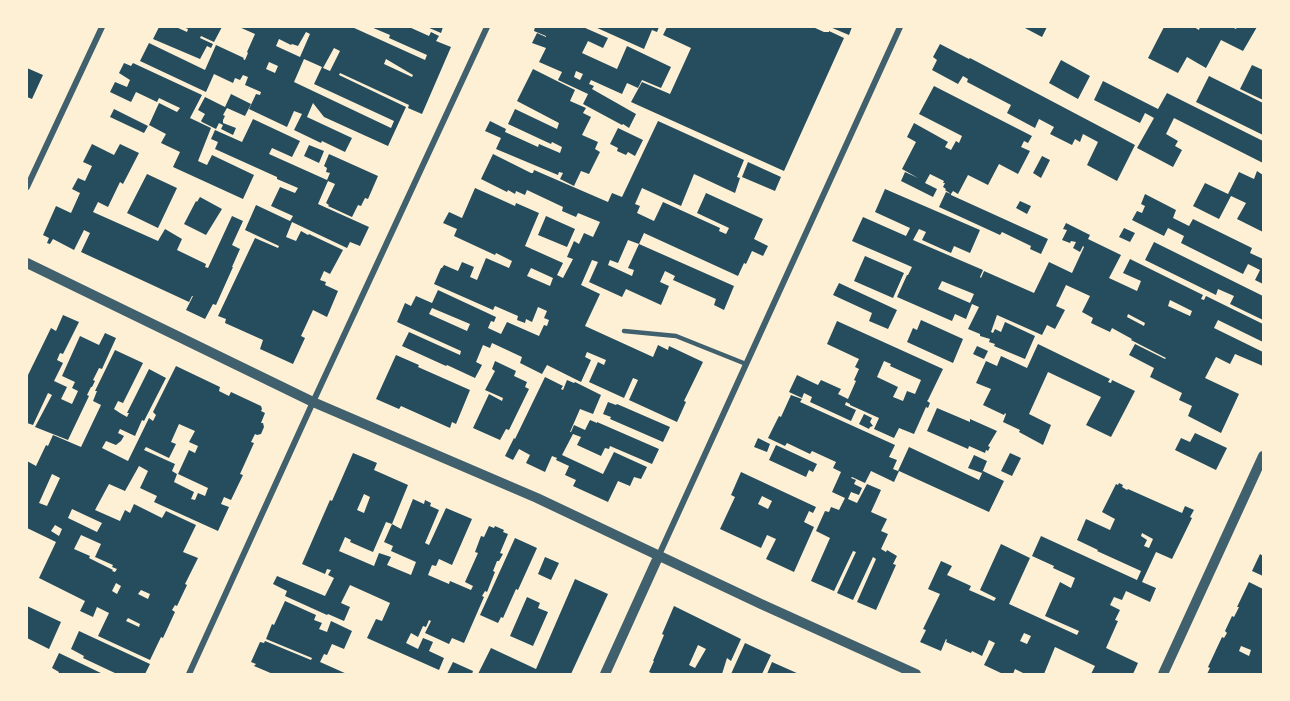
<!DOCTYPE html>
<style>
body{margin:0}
#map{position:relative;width:1290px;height:701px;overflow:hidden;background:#fdf0d5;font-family:"Times New Roman",serif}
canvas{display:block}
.frame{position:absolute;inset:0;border:28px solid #fdf0d5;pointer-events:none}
</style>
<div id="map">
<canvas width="1290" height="701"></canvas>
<div class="frame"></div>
</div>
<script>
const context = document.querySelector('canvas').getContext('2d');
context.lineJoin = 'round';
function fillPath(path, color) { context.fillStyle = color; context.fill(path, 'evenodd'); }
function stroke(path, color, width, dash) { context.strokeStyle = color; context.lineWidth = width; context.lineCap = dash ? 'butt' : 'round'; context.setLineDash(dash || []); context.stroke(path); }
const building = new Path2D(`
 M159 27H176L187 32 188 29 183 27H222L214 42 201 36 200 38 213 44 211 48 207 46 200 59 153 39Z
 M239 27H352L425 60 427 55 389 38 390 35 371 27H409L429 36 431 32 439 36 436 41 451 47 422 114 408 108 409 105 340 73 339 75 406 107 388 146 324 117 313 103 307 117 352 138 345 152 322 141 321 143 294 130 302 114 294 111 287 127 249 109 256 94 260 95 261 92 245 85 248 77 243 75 240 80 235 78 233 83 214 74 206 92 140 61 149 43 205 70 216 45 244 58 243 59 245 60 248 53 247 52 255 34ZM306 32 310 34 300 57 276 46 279 39 291 45 292 44 298 46ZM334 48 340 51 330 71 323 68ZM304 59 322 67 314 84 394 121 391 128 294 82ZM386 59 413 75 412 77 384 64ZM269 62 278 66 275 73 266 69Z
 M427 27H443L441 33Z
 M535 27H583L608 38 603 48 588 41 582 53 617 69 627 46 671 67 661 88 642 80 638 88 627 83 622 94 591 80 589 84 594 86 592 89 636 114 629 128 623 124 622 125 583 104 588 94 558 80 562 72 539 62 546 48 532 43 537 33 546 37V36L534 31ZM576 71 583 74 580 80 574 77Z
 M595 27H659L657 32 652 30 644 49Z
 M667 27H813L824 32H829V31L844 38 784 171 631 102 642 82 670 94 691 48 663 35Z
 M830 27H852L849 35Z
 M1023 27H1047L1042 37Z
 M1164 27H1194L1199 30 1200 27H1232L1236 29 1237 27H1257L1243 51 1221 40 1206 68 1187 57 1178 73 1148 58Z
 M940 44 969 59 970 58 1135 145 1117 181 1087 165 1098 142 1083 134 1080 142 1075 139 1072 145 1050 134 1054 127 1039 119 1035 128 1007 113 1011 105 967 82 968 79 963 76 958 84 932 70 937 60 933 57Z
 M1061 60 1090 76 1078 99 1049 83Z
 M124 63 131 66 133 63 202 95 190 118 211 128 198 161 207 165 212 155 254 175 243 199 173 167 180 152 161 143 166 134 149 125 159 103 177 112 180 108 159 98 157 102 136 92 131 102 110 92 115 82 127 87 130 80 119 73Z
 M1252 65 1263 70V100L1240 89Z
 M27 68 43 75 32 99 27 97Z
 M533 69 575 90 570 101 586 108 583 113 591 117 582 135 598 142 595 149 600 152 589 174 581 171 574 186 560 179 563 173 559 172 558 175 496 149 501 138 485 131 490 121 506 129 505 132 538 147 539 144 560 153 562 147 552 142 551 144 508 124 515 109 557 129 559 123 517 101Z
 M1209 76 1263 103V135L1196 102Z
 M1103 81 1158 109 1167 93 1263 141V163L1174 118 1166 134 1178 141 1175 146 1182 150 1173 167 1137 148 1154 118 1145 113 1140 123 1094 100Z
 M934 86 1032 136 1028 143 1024 141 1021 147 1030 151 1018 174 999 164 988 185 968 175 958 194 953 191 951 194 945 190 946 189 943 187 945 183H943L944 181 930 174 925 183 937 189 933 197 901 181 905 172 918 178 902 169 916 142 907 137 914 123 948 142 945 147 951 150 956 141 959 143 962 136 919 114Z
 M231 94 251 104 245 116 227 108 223 115 225 116 223 120V123L236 128 233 135 221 129 223 125 219 123 216 129 202 122 201 121 205 114 198 110 205 97 225 107Z
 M114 109 148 126 144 133 110 117Z
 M253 119 300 141 292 157 272 148 269 154 327 180 330 173 326 172 327 168 324 166 329 154 378 176 368 199 365 198 361 206 358 205 352 217 328 206 329 205 326 203 335 184 328 181 318 204 369 227 360 246 350 242 347 248 292 222 286 237 296 241 301 231 308 235 309 234 343 250 330 274 324 271 320 280 326 282 325 285 338 291 327 317 313 310 301 336 305 338 293 364 260 349 263 340 225 323 226 319 218 316 255 238 278 248 279 246 245 230 256 205 290 221 293 216 271 206 280 187 295 193 298 188 277 179V177L215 149 218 142 211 139 215 130 242 142Z
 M658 121 744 160 737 177 740 178 735 193 694 174 681 206 642 188 635 204 640 206 637 213 654 221 663 202 720 228 719 231 726 234 729 228 697 213 706 193 763 219 754 239 768 246 763 256 752 251 746 264 744 263 738 276 644 233 639 244 734 286 724 310 714 305 716 299 673 280 675 276 665 271 660 282 669 286 661 305 626 289 622 297 589 282 598 262 592 260 581 285 600 294 585 326 653 357 658 345 668 350 669 346 703 362 684 401 686 402 677 422 629 400 638 380 633 378 624 398 589 382 598 362 604 365 606 360 587 352 585 357 591 360 581 382 547 365 542 374 520 363 522 357 492 343 490 348 483 345 476 362 482 365 475 378 447 365 446 366 402 346 409 332 460 355 461 351 397 322 405 303 411 306 416 296 432 303 438 290 496 317 494 322 491 321 488 328 501 334 507 322 539 336 544 325 547 326 549 320 544 318 547 311 538 307 532 322 526 319 525 323 517 320 518 316 495 306 493 310 434 284 441 268H442L444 265 458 271 462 262 474 267 470 277 477 280 486 258 509 268 512 261 496 253 495 255 454 236 457 229 443 223 449 212 462 218 475 188 515 206 516 203 539 213 525 246 563 263 557 275 563 278 573 259 567 257 574 241 579 244 584 233 593 237 600 222 578 213 576 217 562 211 563 207 527 190 525 195 516 191 515 194 508 190 507 192 481 179 493 154 531 173H533L534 170 608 202 612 193 622 197ZM628 240 639 244 628 268 634 270 632 276 608 265 610 260 618 263ZM531 268 553 278 550 286 527 276ZM432 308 470 324 467 331 429 314Z
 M618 128 643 140 635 156 628 152 626 155 617 151 618 148 610 144Z
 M92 144 114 155 120 144 139 153 123 184 120 182 108 207 98 202 93 212 158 241 165 229 182 239 177 250 206 264 205 267 208 268 232 216 243 221 232 245 240 249 232 267H233L216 305 213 304 205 319 186 310 193 296H192L189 302 81 252 90 233 84 230 74 250 53 239 50 244 47 243 49 238 43 235 56 206 71 213 80 193 72 189 78 178 85 181 92 166 83 162Z
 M309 145 324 151 319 163 304 156Z
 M1042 156 1050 160 1041 178 1033 173Z
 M748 162 781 177 775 191 742 177Z
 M1257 171 1263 175V232L1237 219 1246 203 1231 196 1219 219 1193 206 1205 183 1228 194 1239 172 1254 179Z
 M147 174 177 188 158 228 127 213Z
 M885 189 980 230 970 253 954 246 951 253 922 240 926 232 919 229 913 240 983 270 980 277 981 278 984 271 1034 293 1049 262 1072 273 1084 247 1083 246 1080 252 1073 248 1076 242 1071 241 1070 243 1062 240 1067 230 1063 229 1066 223 1090 235 1088 239 1121 255 1109 278 1137 291 1141 281 1123 273 1130 259 1203 295 1201 299 1204 300 1206 296 1263 324V342L1218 320 1214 328 1263 352V366L1235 354 1230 364 1216 357 1205 378 1239 394 1221 433 1188 416 1192 406 1179 400 1182 393 1150 377 1154 368 1129 355 1135 344 1165 359 1166 358 1131 340 1132 339 1112 328 1110 332 1091 323 1093 318 1082 312 1090 296 1066 285 1056 306 1065 310 1055 329 1047 325 1042 335 997 315 991 332 993 333 995 329 1001 332 1005 322 1035 336 1025 359 994 346 995 344 989 342 990 339 980 336V334L968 329 979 307 972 304 966 319 955 314 952 321 897 297 907 275H908L912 267 852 241 863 217 906 236 910 228 875 212ZM942 281 974 294 970 303 938 289ZM1170 300 1192 311 1190 316 1168 306ZM1128 314 1145 323 1144 326 1127 317Z
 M946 192 951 194V195L1048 239 1041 254 1030 249 1031 246 1002 232 1000 235 939 207Z
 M1145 194 1176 210 1173 218 1189 226 1193 219 1252 248 1250 253 1263 259V284L1255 280 1260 270 1248 264 1243 274 1181 243 1184 236 1168 228 1164 236 1132 220 1137 211 1142 213 1145 206 1141 204Z
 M200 197 222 209 206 235 184 224 196 201 197 202Z
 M1020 201 1031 206 1027 214 1016 208Z
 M546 216 575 229 567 247 538 235Z
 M1124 228 1135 233 1130 242 1119 237Z
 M1154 242 1263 296V320L1230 304 1234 296 1218 289 1216 295 1145 260Z
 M865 256 904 273 893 298 854 281Z
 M839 283 897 310 888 329 869 321 872 313 833 295Z
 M63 315 79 322 63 354 60 353 57 360 63 363 54 381 67 387 61 399 72 404 78 391 72 388 75 382 62 376 80 336 99 345 105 333 116 338 102 369 99 368 93 380 95 381 92 387H91L87 395 89 396 68 440 35 427 52 395 48 393 33 425 27 423V377L51 328 56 331Z
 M921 320 963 339 953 363 907 342 913 328 917 330Z
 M837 321 943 369 928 400 927 401 930 403 928 408 926 407 914 434 899 428 894 438 874 429 879 418 850 405V404L846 402 845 405 856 410 851 421 810 402 812 397 804 393 802 398 789 392 797 375 818 385 821 380 841 389 838 394 848 399 856 381 854 380 859 369 855 367 859 359 827 344ZM884 361 891 364 890 366 921 380 915 394 907 391 903 401 893 397 898 387 877 377Z
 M1038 344 1110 379 1108 382 1111 383 1112 380 1135 391 1111 437 1086 425 1101 397 1048 372 1029 414 1051 425 1043 445 1019 432 1020 430 1003 422 1006 414 1005 413 1004 415 983 405 991 389 976 383 986 361 997 366 1001 356 1027 368Z
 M977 346 988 351 984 359 973 354Z
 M115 350 143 363 123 403 118 401 114 409 120 413 127 417 129 413H127L149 369 166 378 144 421 142 420 135 436 120 429 118 433 124 436 121 441 116 445 106 441 102 448 128 461 149 418 153 421 156 415 153 412 176 366 220 387 219 391 229 396 231 392 261 406 262 409 261 411 265 413 261 423H263L264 427 261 434 257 435 255 434 251 442 254 443 240 474 243 475 231 500 224 497 221 504 229 507 218 531 154 502 157 496 140 488 148 471 139 466 125 491 109 484 95 510 120 521 125 510 130 513 134 504 162 518 166 511 196 525 183 552 198 558 185 584 187 585 177 606 175 605 172 610 175 612 163 638 161 637 150 660 98 636 109 613 97 607 93 617 80 611 85 601 39 578 56 542 27 528V461L36 466 46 445 48 446 53 435 81 447 101 405 93 401 97 391H95ZM179 424 195 431 189 442 198 446 195 453 189 450 178 474 208 488 205 496 198 493 195 500 191 499 194 492 174 482 177 474 172 471 175 464 144 450 146 447 169 458 176 444 171 442ZM52 474 60 478 47 506 39 503ZM72 509 102 523 97 532 68 518ZM55 525 62 529 59 536 51 531ZM81 535 101 544 95 557 113 565 112 567 117 569 115 572 112 571 113 570 89 558 90 556 74 549ZM116 583 121 586 117 594 112 591ZM141 590 150 594 148 599 138 594ZM128 618 140 624 139 627 126 621Z
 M396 355 419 365 418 367 470 390 456 424 452 422 450 428 401 406 399 409 376 399Z
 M495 361 516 371 514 376 527 382 525 387 529 389 509 430 506 429 500 440 473 428 489 394 502 401 503 398 485 390 495 371 492 369Z
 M545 377 563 386 561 389 563 390 567 380 574 383 575 382 601 395 593 414 580 409 570 432H571L574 425 585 430 590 420 597 423V422L659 449 652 464 610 446 609 449 605 448 601 456 577 445 581 437 573 434 562 455 603 474 614 452 647 467 641 479 634 477 630 486 618 481 608 502 573 486 576 480 565 475 569 466 556 460 557 458 552 456 545 472 526 463 530 455 519 449 513 460 505 456 514 438 515 439Z
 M791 395 802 399 800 402 895 445 889 457 897 460 893 469 898 471 909 447 979 480 983 471 1004 481 989 512 899 471 894 482 871 471 865 483 852 477 851 478 856 480 854 484 862 488 859 495 851 492 848 499 857 503 867 484 881 490 871 512 887 519 881 531 888 534 881 549 886 552 887 550 897 556 893 564 896 565 876 610 857 602 876 559 873 557 853 600 837 593 856 552 853 551 834 591 811 581 830 538 816 531 825 511 829 512 831 507 839 510 845 498 832 492 841 472 833 468 836 462 812 451 810 454 787 443 785 446 768 438 779 416 781 417Z
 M608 402 616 405 617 404 670 427 663 442 610 419 611 417 603 414Z
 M937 408 970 422V419L997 431 988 446 990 447 988 451 986 450 985 453 969 446 968 449 927 431Z
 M864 414 872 418 870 422 873 426 870 427 869 429 859 424Z
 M1195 433 1227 448 1216 470 1175 450 1181 438 1190 442Z
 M758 438 770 444 767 452 754 447Z
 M776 445 817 464 813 472 809 470 806 477 769 460Z
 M353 453 377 463 374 470 408 485 392 524 386 522 373 552 350 542 351 540 345 537 339 551 374 566 379 553 391 557 387 565 411 575 416 562 391 551 393 546 384 542 392 524 401 529 413 499 424 504 425 500 431 503 430 506 439 510 425 543 429 545 446 508 472 519 452 565 439 559 436 566 432 565 428 575 449 584 450 581 471 590 473 586 465 582 478 553 475 552 481 536 484 537 489 526 494 528 495 526 504 530 503 532 508 534 500 553 503 554 499 561H497L493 571 495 572 487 592 485 591 482 596 484 597 464 643 452 638 449 644 425 633 431 621 429 620 426 627 423 626 418 637 411 633 406 643 418 649 423 638 433 642 429 651 444 658 439 670 367 638 376 619 382 621 390 603 350 585 341 603 350 607 344 621 328 614 327 615 285 596 287 591 273 584 277 576 325 596 334 578 328 575 331 570 327 569 325 574 302 564 330 500 332 501ZM364 494 370 497 364 513 357 510Z
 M1010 453 1021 458 1012 476 1001 471Z
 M974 455 987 461 982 473 968 468Z
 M741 472 816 507 813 513 809 511 804 522 814 527 794 572 766 559 776 539 767 535 761 548 720 529 735 497 731 495ZM762 496 772 501 768 509 758 504Z
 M1119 483 1123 485 1122 487 1127 490 1128 489 1182 513 1185 506 1194 510 1190 517 1192 518 1172 559 1156 552 1142 582 1156 588 1150 602 1126 591 1122 600 1114 597 1110 605 1120 610 1115 620 1118 621 1106 648 1138 663 1133 674H1091L1095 666 1055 647 1044 674H1025L1015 669 1013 674H1003L984 665 995 643 989 640 982 656 972 651 971 653 946 642 947 640 946 639 941 651 920 642 926 630 923 629 940 594 928 589 941 561 952 566 947 575 971 586 969 590 994 601 996 598 980 590 1001 544 1030 558 1009 604 1077 635 1079 631 1045 616 1060 582 1071 588 1075 578 1053 568 1054 566 1032 556 1041 536 1137 580 1141 571 1097 551 1098 550 1077 540 1086 519 1110 530 1115 519 1102 512 1116 484 1118 485ZM1142 533 1153 539 1149 548 1144 546 1147 540 1141 536ZM1024 633 1031 636 1027 644 1020 641Z
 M515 538 537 548 518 590 516 589 503 618 501 617 498 623 480 615Z
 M1260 554 1263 556V576L1252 571Z
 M545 557 559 563 551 580 538 574Z
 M575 579 608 594 571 674H478L491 648 536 669Z
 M1249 582 1263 589V672L1262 674H1207L1210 668 1208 667 1222 637 1224 638 1227 633 1225 631 1232 616 1234 617 1239 607H1237ZM1241 646 1251 650 1249 656 1239 651Z
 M527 597 540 603 538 608 548 612 533 646 510 636Z
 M285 601 316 615 314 620 322 623 319 629 327 632 331 621 352 631 344 649 332 644 327 655 324 654 320 662 347 674H273L254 666 256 664 251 662 260 642 264 643 265 641 311 660 312 658 266 639 272 624 274 625Z
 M27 606 61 622 49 649 27 638Z
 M674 606 741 639 731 661 727 658 722 674H653L649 672 654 661H653L664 635 662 634ZM698 645 706 649 695 668 689 665Z
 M79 631 150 664 145 674H117L83 658 84 656 71 649Z
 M745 643 771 655 762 674H731Z
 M59 653 103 674H58L59 672 52 668Z
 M453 662 473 671 472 674H447Z
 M772 662 799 674H767Z`);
const service = new Path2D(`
 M624 331 676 336 746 364`);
const minor = new Path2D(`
 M27 187 102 27
 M659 555 900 27
 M189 674 313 402 487 27`);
const tertiary = new Path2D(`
 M27 263 313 402 537 498 761 604 916 674
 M605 674 659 555
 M1163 674 1263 456`);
fillPath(building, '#264d5e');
stroke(service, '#3f606c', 4.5);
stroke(minor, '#3f606c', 6);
stroke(tertiary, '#3f606c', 10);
</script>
